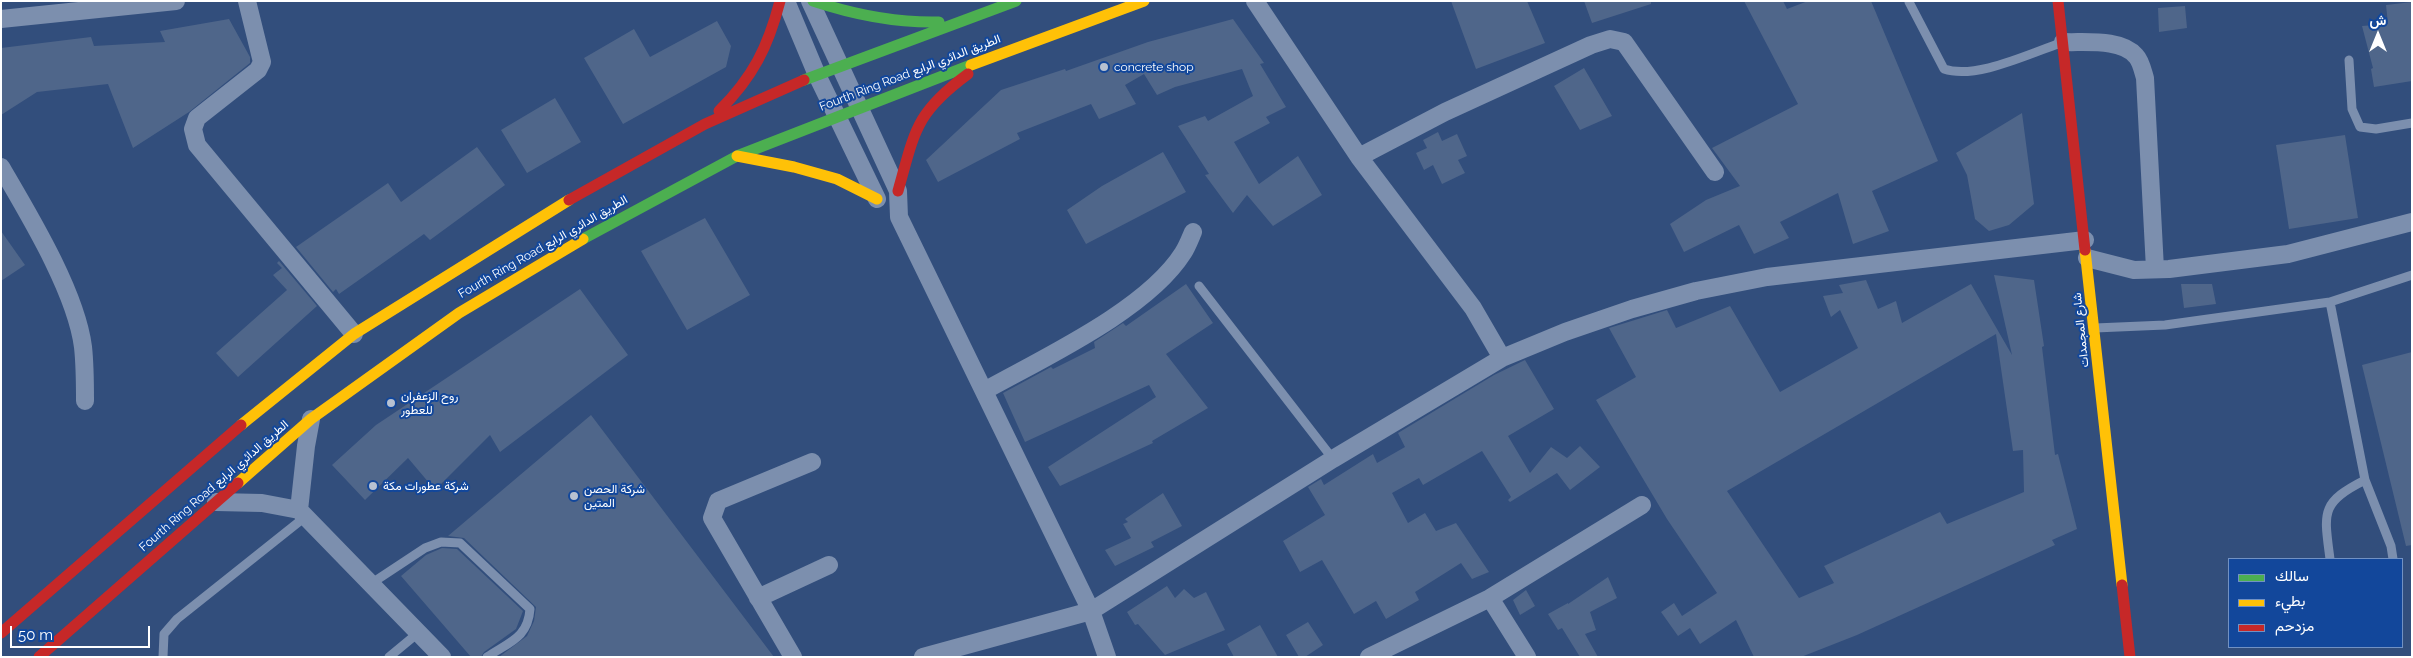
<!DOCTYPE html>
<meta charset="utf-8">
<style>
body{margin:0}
#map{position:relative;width:2413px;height:658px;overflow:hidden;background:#324e7c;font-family:Raleway,Vazirmatn,sans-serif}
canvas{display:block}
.frame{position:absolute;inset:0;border:2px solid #fff;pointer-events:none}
.legend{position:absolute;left:2228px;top:558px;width:175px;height:90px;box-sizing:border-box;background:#12479b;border:1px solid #7191c3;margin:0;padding:6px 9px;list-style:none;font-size:15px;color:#fff}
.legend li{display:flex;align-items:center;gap:10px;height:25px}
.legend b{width:25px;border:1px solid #7191c3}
.north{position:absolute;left:2353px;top:10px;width:50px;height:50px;-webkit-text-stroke:4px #12479b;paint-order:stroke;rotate:0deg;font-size:14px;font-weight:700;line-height:20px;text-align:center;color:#fff}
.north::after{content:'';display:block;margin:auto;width:18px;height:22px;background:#fff;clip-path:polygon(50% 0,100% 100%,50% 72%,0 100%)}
.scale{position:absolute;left:10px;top:626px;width:140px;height:22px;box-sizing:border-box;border:2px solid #fff;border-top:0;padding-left:6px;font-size:15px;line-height:18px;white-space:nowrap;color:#fff;-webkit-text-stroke:4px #12479b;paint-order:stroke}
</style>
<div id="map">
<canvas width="2413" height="658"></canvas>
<div class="frame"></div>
<ul class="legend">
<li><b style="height:6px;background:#4caf50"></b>سالك</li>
<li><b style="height:6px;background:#ffc107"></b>بطيء</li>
<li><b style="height:6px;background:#c62828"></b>مزدحم</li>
</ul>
<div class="north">ش</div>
<div class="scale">50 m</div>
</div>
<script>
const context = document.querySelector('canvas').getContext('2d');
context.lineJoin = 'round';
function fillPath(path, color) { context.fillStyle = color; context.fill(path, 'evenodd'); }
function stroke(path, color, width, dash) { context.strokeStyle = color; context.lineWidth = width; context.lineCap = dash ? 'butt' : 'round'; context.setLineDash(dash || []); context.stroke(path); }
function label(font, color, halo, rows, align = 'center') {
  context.font = font + ' Raleway,Vazirmatn,sans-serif'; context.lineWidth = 4; context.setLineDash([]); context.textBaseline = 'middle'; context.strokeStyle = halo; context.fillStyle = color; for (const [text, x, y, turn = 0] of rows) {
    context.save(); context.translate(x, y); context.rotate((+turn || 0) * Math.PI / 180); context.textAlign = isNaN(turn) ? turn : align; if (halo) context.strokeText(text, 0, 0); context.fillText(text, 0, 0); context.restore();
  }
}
const building = new Path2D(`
 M1451 1H1527L1545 43 1476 69Z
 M1584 1H1651V4L1592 23Z
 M1744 1H1783L1787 9 1808 1H1871L1938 161 1872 191 1889 231 1853 244 1838 193 1780 222 1789 238 1754 254 1739 225 1684 252 1670 224 1706 200 1740 186 1712 148 1798 104Z
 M2412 2V81L2374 87 2371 69 2373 68 2362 26 2388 24 2386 5Z
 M2185 6 2187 28 2159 32 2158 8Z
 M229 19 250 57V63L189 112 133 148 108 84 37 92 1 115V48L91 37 94 46 165 42 160 31Z
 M1233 19 1264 63 1260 64 1286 107 1266 117 1270 123 1234 142 1259 184 1298 156 1322 195 1273 226 1247 195 1233 213 1205 175 1209 174 1178 126 1205 116 1208 121 1253 96 1242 69 1175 87 1157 95 1144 74 1125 85 1136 104 1099 119 1091 104 1017 133 1020 139 938 182 926 160 1001 90 1065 69 1066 71 1148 42Z
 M717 21 731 46 726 67 623 124 584 58 634 29 650 57Z
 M1584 68 1612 116 1580 130 1554 86Z
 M555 98 581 142 527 173 501 130Z
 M2022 113 2034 204 2009 225 1989 231 1975 219 1967 175 1956 153Z
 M1438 132 1442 141 1457 134 1467 156 1458 160 1465 173 1442 184 1433 165 1424 170 1416 153 1427 148 1423 140Z
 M2345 135 2358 218 2289 229 2276 145Z
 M477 147 505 185 430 240 424 234 339 294 336 289 333 292 296 247 388 183 401 202Z
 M1163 152 1186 192 1086 244 1067 210 1102 186Z
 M705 218 750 295 687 330 641 251Z
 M1 231 25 265 1 281Z
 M279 261 317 306 238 377 216 353 287 290 273 275 282 268 277 263Z
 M1994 275 2034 280 2044 346 2042 347 2055 455 2058 454 2077 529 2052 540 2055 545 1857 635 1801 657H1754L1736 620 1700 644 1690 628 1678 636 1661 612 1674 603 1682 616 1717 593 1667 519 1596 400 1636 377 1609 328 1667 310 1676 328 1730 306 1780 392 1858 348 1840 310 1831 317 1823 296 1843 293 1839 285 1866 280 1878 309 1896 301 1902 323 1971 284 2012 355ZM1996 334 2013 451 2023 450 2024 492 1947 524 1940 512 1824 566 1834 583 1799 598 1727 491Z
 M1186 284 1213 323 1166 354 1208 408 1152 441 1153 443 1060 486 1048 467 1156 397 1149 385 1025 442 1003 393 1051 367 1053 369 1095 348 1094 342 1123 323 1126 326Z
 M2181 284H2212L2216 304 2184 308Z
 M580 289 628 355 500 452 490 435 435 490 408 458 365 500 332 465 376 425Z
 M2412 352V545L2406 546 2362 365Z
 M1525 360 1554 409 1508 436 1530 473 1551 447 1567 458 1580 446 1600 467 1570 490 1557 473 1510 502 1508 500 1511 497 1482 451 1423 485 1419 478 1392 493 1408 523 1425 513 1436 531 1456 523 1489 572 1472 579 1461 563 1415 592 1419 600 1386 619 1376 601 1354 614 1322 560 1300 572 1283 541 1325 515 1308 487 1321 479 1324 485 1373 454 1377 463 1405 447 1398 433 1494 375Z
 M591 415 774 657H499L527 636 534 621 536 607 464 538 448 536Z
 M1163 493 1182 526 1151 542 1154 547 1115 566 1105 550 1131 538 1123 524 1128 522 1125 519Z
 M442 548 457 549 523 611 516 629 484 652 481 657H471L401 576 426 555Z
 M1608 577 1617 598 1590 612 1596 630 1585 634 1598 657H1580L1562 628 1558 630 1548 614 1568 603V604Z
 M1167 586 1175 598 1184 589 1194 598 1206 592 1225 630 1165 655 1138 624 1135 625 1127 612Z
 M1526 590 1535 606 1520 615 1513 600Z
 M1308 622 1323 645 1305 657H1299L1286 635Z
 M1260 625 1278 657H1234L1227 644Z`);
const lane = new Path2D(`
 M1909 2 1944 69C1976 80 2030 53 2061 43
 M2349 60 2352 109 2360 127 2376 129 2412 123
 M1199 286 1333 459
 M2330 302 2365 480 2391 546 2393 559
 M2095 328 2165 325 2330 302 2412 275
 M2330 559C2324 512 2320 503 2365 480
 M372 583 425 548 441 542 460 543 530 609C528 638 509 642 487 657
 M163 657 164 634 177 619 305 517
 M389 657 418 633`);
const street = new Path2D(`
 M247 1 262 62 258 70 197 118 193 129 197 145 354 334
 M786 1 817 75 877 199
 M810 1 898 191 899 217 1091 611 1107 657
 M1255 1 1359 157 1473 308 1502 358
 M1 19 176 1
 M2063 42C2084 43 2121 38 2136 56 2141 61 2143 72 2145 78L2155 269
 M1359 157 1445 112 1591 45 1610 39 1624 42 1715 172
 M1 167C29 215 76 292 83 347 85 365 85 383 85 401
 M2087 258 2134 270 2169 269 2288 254 2412 222
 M984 391C1043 358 1147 310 1183 253 1187 247 1190 239 1193 232
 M216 502 262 503 299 510 442 657
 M299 510 306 446 311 419
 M758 598 829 565
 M1490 598 1642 505
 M793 657 712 518 718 501 812 462
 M923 657 1091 611 1333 459 1502 358 1565 332 1632 309 1696 291 1767 277 2085 240
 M1369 657 1490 598 1527 657`);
const fast = new Path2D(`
 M813 1C855 15 895 23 939 22
 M804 80 1016 1
 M583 239 737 156 971 65`);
const slow = new Path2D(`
 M971 65 1144 1
 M737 156 794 167 837 179 877 199
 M2085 250 2122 585
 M241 425 354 334 569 200
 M238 483 311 419 459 313 583 239`);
const jam = new Path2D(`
 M2058 1 2085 250
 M719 111C753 77 768 47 780 1
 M898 191C915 131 915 113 968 74
 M569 200 705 124 804 80
 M2122 585 2130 657
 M1 633 241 425
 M39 657 238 483`);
const markers = [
 [1104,67,5,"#b7c1d1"],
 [391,403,5,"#b7c1d1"],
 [373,486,5,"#b7c1d1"],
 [574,496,5,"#b7c1d1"]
];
const poiNames = [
 ["concrete shop",1114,67],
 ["روح الزعفران",401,396],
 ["للعطور",401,410],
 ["شركة عطورات مكة",383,486],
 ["شركة الحصن",584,489],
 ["المتين",584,503]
];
const streetNames = [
 ["Fourth Ring Road الطريق الدائري الرابع",910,73,-21],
 ["Fourth Ring Road الطريق الدائري الرابع",543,247,-30],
 ["شارع المجمدات",2081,330,-96],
 ["Fourth Ring Road الطريق الدائري الرابع",214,486,-41]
];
fillPath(building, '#4f668a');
stroke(lane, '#7c8fae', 9);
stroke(street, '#7c8fae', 18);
stroke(fast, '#4caf50', 11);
stroke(slow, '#ffc107', 11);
stroke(jam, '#c62828', 11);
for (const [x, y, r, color] of markers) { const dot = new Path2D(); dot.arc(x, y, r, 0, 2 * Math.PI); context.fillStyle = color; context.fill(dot); stroke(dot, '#12479b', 2); }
label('12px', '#fff', '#12479b', poiNames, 'left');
label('12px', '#fff', '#12479b', streetNames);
</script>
